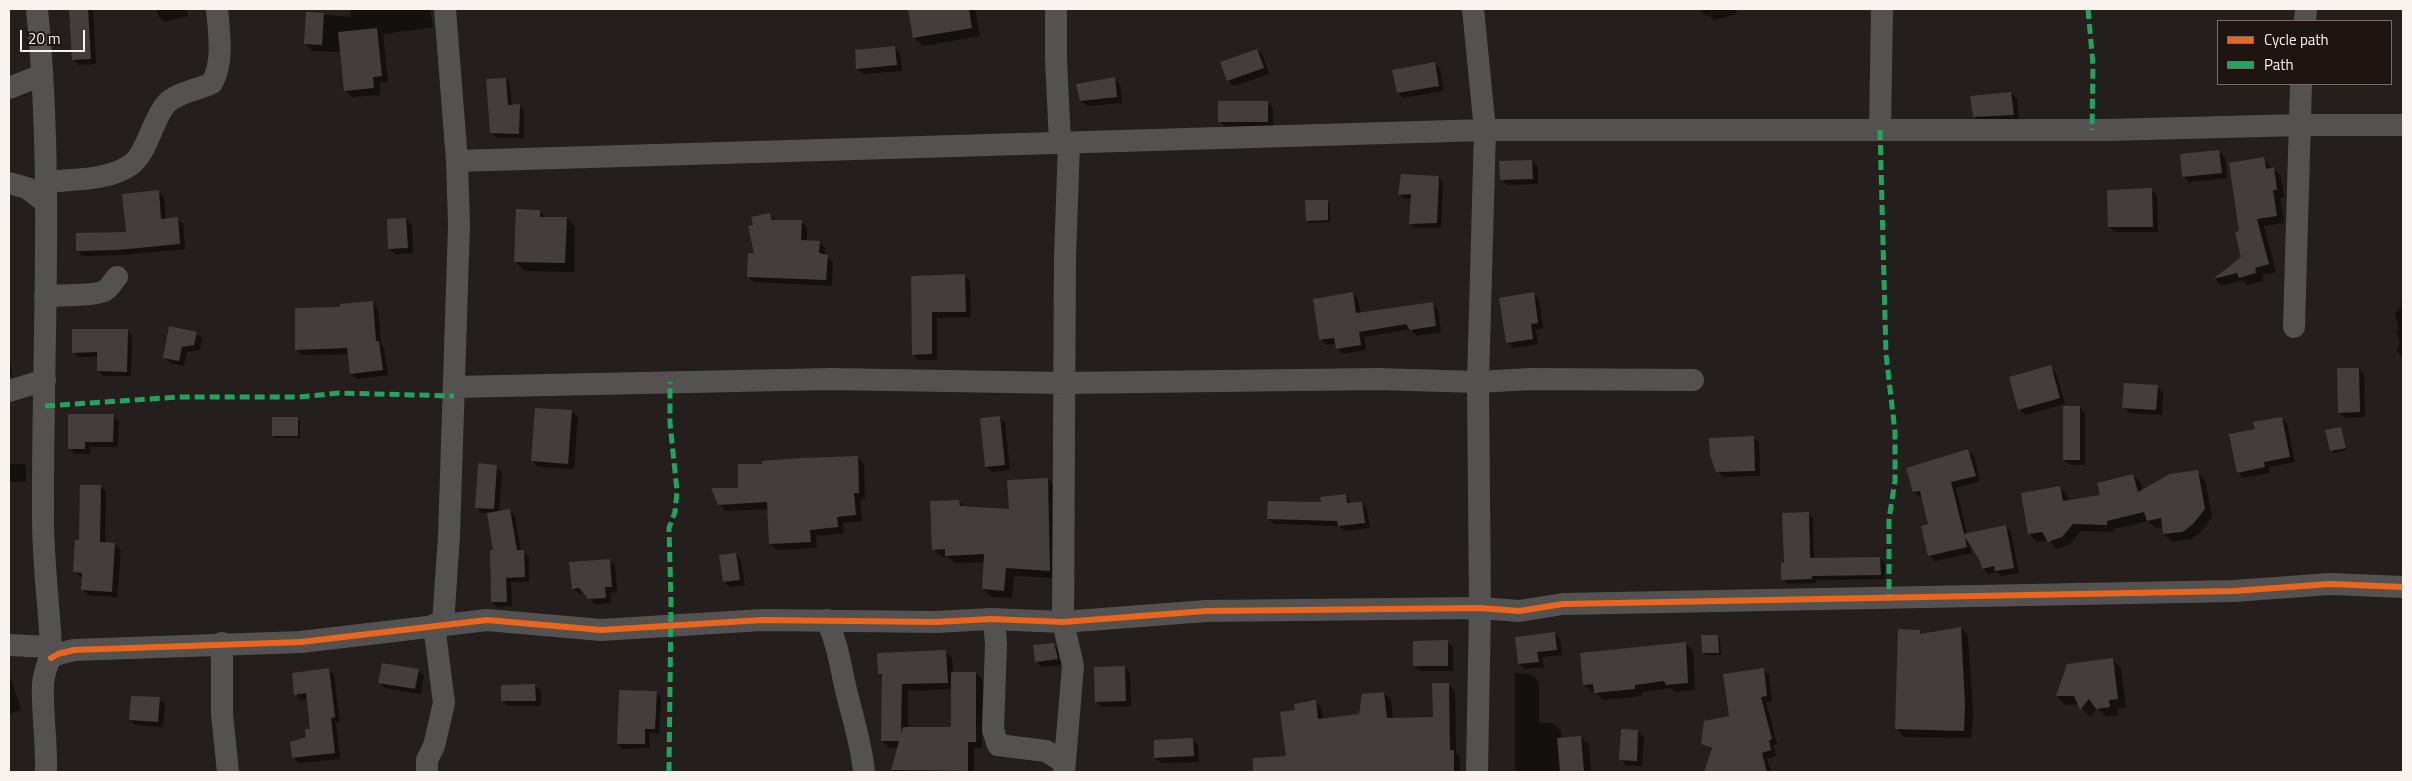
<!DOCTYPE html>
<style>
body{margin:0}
#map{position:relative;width:2412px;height:781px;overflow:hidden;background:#241e1c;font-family:"Titillium Web",sans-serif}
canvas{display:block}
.frame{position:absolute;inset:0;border:10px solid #f9f2ef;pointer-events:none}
.legend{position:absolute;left:2217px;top:20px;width:175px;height:65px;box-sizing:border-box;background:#1e1410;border:1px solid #766d69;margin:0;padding:6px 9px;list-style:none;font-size:15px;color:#f9f2ef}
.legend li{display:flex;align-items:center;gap:10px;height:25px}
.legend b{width:25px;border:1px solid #766d69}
.scale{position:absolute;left:20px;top:30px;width:65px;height:22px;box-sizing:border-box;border:2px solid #f9f2ef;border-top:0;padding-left:6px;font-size:15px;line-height:18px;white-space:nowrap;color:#f9f2ef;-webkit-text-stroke:4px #1e1410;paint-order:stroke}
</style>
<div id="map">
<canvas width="2412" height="781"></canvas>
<div class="frame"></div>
<ul class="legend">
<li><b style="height:6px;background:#eb651d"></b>Cycle path</li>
<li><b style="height:6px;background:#20a55d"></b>Path</li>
</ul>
<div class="scale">20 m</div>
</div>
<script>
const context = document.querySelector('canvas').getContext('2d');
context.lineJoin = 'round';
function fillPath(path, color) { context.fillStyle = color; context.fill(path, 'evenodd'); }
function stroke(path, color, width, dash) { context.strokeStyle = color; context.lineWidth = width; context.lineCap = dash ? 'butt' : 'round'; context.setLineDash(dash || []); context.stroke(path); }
const shadow = new Path2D(`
 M70 9 93 10 96 64 79 65 73 59Z
 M156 9H186L188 16 164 22 159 17Z
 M350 9H430L433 27 383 34 388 82 380 83V95L352 97 345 90 341 52 312 51 305 44 307 13 351 17Z
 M909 9H975L980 36 923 46 914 38Z
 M1700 9H1736L1737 14 1714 20 1710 16H1706Z
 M894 47 900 53 902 71 863 74 858 69Z
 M1257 50 1263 56 1269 74 1234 86 1228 81 1222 63Z
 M1434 63 1440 69 1444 91 1403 98 1398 93Z
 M506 79 510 84 512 106 519 105 524 110V138H497L492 133V122L489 119 487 80Z
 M1114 79 1120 84 1122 103 1087 106 1081 101Z
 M2011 93 2017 99 2019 120 1979 122 1974 116Z
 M1267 102 1273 108V127H1225L1220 121Z
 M2219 152 2225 157 2227 178 2189 182 2183 176Z
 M2263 159 2281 176 2284 197 2280 198 2284 223 2264 226 2276 272 2262 275 2263 281 2247 285 2243 280 2222 286 2215 279 2243 257 2240 232Z
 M1532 161 1538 167V184L1507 185 1501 179Z
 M1439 177 1443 182 1441 228H1415L1411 224 1412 198 1404 199 1399 194Z
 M2151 190 2157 195 2158 232H2115L2109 227Z
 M158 191 164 197 166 219 177 218 183 224 185 249 123 255 83 256 77 250 127 233Z
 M1327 201 1330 204V222L1310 223 1307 221Z
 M539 211 546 218H567L575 227 574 272 524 271 516 262Z
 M770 214 776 221 801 222 807 227V242H819L825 248V256L833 262 832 286 754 282 748 277 756 254 754 226Z
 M406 219 412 225 413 253 395 254 389 248Z
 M964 276 970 281 971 317 937 318V360H919L913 354 912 277Z
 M1353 294 1358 299 1361 314 1432 303 1438 309 1441 332 1417 336 1410 329 1364 337 1366 350 1342 354 1337 348 1336 344 1326 345 1320 339Z
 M1533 294 1539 299 1543 328 1536 330 1538 344 1513 348 1507 342Z
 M2402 296H2403V358L2397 351 2400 343 2396 330 2399 329 2395 313 2401 307Z
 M372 302 378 308 381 344 384 348 388 375 357 379 351 373 348 354 302 355 296 349 342 308Z
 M127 330 132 335 131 376H103L98 371V357H78L73 352Z
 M196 333 202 338 200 350 187 352 184 366 170 363 164 357Z
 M9 350 12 375H9Z
 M2050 367 2056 373 2065 404 2025 415 2019 409Z
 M2359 369 2364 375 2365 417 2345 418 2339 412Z
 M2157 387 2163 392 2162 415 2129 413 2124 407Z
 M2080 408 2085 413V465H2070L2064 460Z
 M536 409 572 412 578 417 574 469 538 467 532 461Z
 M113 415 119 421 118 447H90V454H75L70 448Z
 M999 417 1005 423 1010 470 992 472 986 467Z
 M297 418 300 421V438H276L273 435Z
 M2282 418 2287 424 2295 462 2269 467 2270 473 2243 478 2238 472 2256 430Z
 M2341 429 2347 450 2334 453 2331 450Z
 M1753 437 1759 443 1760 476 1723 477 1718 471Z
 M1968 451 1974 456 1980 481 1956 488 1967 534 2006 526 2011 532 2019 573 2001 576 1997 572 1988 574 1983 568 1981 560 1970 543 1972 553 1935 561 1930 555 1929 525 1923 497H1920L1914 492Z
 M857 457 864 464 865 499 860 500 862 521 843 523 844 533 816 536 817 548 777 550 770 544 769 509 726 511 719 504 764 466Z
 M9 464H24L26 467V482H9Z
 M496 466 502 472 499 512 509 510 515 516 521 552 529 557V582H511L512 606 497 607 492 602 495 551 488 513H482L476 507Z
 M2197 472 2205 480 2212 517 2201 532 2191 539 2172 542 2164 534 2163 526 2156 528 2148 521 2114 529V532L2081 531 2070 544 2057 549 2049 540 2037 542 2030 534 2060 488 2067 495 2069 502 2101 496 2133 475 2141 483 2142 491Z
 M1048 479 1056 487 1057 578 1014 576 1012 598 992 597 983 589 985 562 955 563 948 557H942L933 549 959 501 965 508 1010 510Z
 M101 486 106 492 105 543 115 544 121 550 117 597 88 595 82 589 83 578 74 572 80 542Z
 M1345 495 1351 504 1362 503 1367 509 1370 528 1344 531 1339 526 1274 524 1268 519Z
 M1808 514 1813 518 1814 559 1880 558 1885 563V579L1816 580V583L1787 584 1783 579 1785 564Z
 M736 554 741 560 745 585 730 587 724 582Z
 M609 560 615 566 617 592 610 593 611 603 595 604 585 594H579L573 588Z
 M1961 628 1968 636 1973 712 1971 738 1904 737 1897 729 1919 631 1923 635Z
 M1554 633 1560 639 1562 655 1542 657 1544 667 1525 669 1520 664Z
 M1717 636 1720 639 1721 655H1706L1703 653Z
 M1447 642 1453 647V671H1420L1414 666Z
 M1685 643 1693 651 1695 690 1675 692 1671 688 1642 692V696L1603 700 1596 692H1592L1584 684Z
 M1054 644 1059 650 1063 665 1042 667 1037 662Z
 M945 651 952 658 953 673H976L983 680 982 748H974V772H894L892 770 899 748H889L882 741 883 677 879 674ZM953 689 952 729 908 728V691Z
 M2112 659 2121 668 2126 707 2117 708 2118 715 2106 717 2097 708 2090 717 2079 704 2065 705 2057 696 2068 665Z
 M1124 667 1130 673 1131 706 1102 707 1096 701Z
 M328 670 334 675 340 723H336L340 759 299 763 293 757 311 730 307 699 301 700 296 694Z
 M1763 670 1769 675 1772 702H1766L1777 744 1773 745 1776 756 1767 759 1771 772H1705L1713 751 1703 743 1730 717Z
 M418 671 424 676 421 694 385 688 379 682Z
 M9 673 21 710 9 715Z
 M1515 673 1531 674 1539 682V723H1552L1561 731V739L1580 737 1589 745 1591 772H1515Z
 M1448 684 1455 691 1456 753 1460 758V772H1278L1277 758H1287L1296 711 1315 702 1322 708 1323 720 1360 716 1384 693 1391 700 1393 719 1434 718Z
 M535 686 541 691V706H508L503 701Z
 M656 692 661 697 659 734 649 733 650 748 623 749 618 744Z
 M159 699 165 704 163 727 136 725 130 720Z
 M1638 731 1644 737 1642 766 1626 765 1620 759Z
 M1192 739 1198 745 1199 762 1161 763 1155 758Z`);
const building = new Path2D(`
 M69 9H88L91 59 72 60Z
 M908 9H969L972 28 913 38Z
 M306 12 324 13 322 45 304 44Z
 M377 28 382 76 373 77 374 88 344 91 338 32Z
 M895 46 897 65 856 69 855 50Z
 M1257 49 1264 68 1227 81 1220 62Z
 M1435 62 1439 86 1397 93 1392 70Z
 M1115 77 1117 97 1080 101 1076 84Z
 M506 78 508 105 520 104 519 134 490 133 486 79Z
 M2011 92 2014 115 1973 117 1970 96Z
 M1218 101H1268V122H1218Z
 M2219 150 2222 173 2182 177 2180 154Z
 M2264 157 2266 169 2274 167 2277 190H2273L2277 216 2257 219 2269 264 2255 268 2256 273 2239 278 2237 273 2213 279 2241 257 2235 232 2239 231 2229 163Z
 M1532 160 1533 179 1500 180 1499 161Z
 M1401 174 1439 176 1437 223 1409 224 1411 194 1398 195Z
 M2152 188 2153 227H2108L2107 190Z
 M159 190 161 219 178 217 180 244 117 250 76 251V233L126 232 122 194Z
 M1305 200H1328V220L1306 221Z
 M516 209 540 210V217H567L565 263 514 262Z
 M770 213 772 220H802L801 240 820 241 819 253 828 255 826 280 747 277 748 253H754L748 226 753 225 751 217Z
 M406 218 408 248 388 249 387 219Z
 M965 274 966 312H932V354L912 355 911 276Z
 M1353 292 1356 313 1433 302 1436 326 1410 330 1406 324 1359 332 1361 345 1336 349 1334 338 1319 340 1313 299Z
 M1534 292 1538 323 1531 324 1533 339 1506 343 1499 298Z
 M373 301 376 341H379L383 370 350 374 347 348 295 350V308L340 307V304Z
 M169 326 197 332 194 345 182 347 179 361 163 358Z
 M72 329H128L127 372 97 371V352L72 353Z
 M2051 365 2060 398 2018 410 2009 377Z
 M2337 368H2359L2360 412 2338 413Z
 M2124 383 2158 385 2156 410 2122 408Z
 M2063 406H2080V460H2063Z
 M535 408 572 410 568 464 531 461Z
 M68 414H114L113 442H85V449H68Z
 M1000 416 1005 465 985 467 980 418Z
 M272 417H298V436H272Z
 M2282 417 2290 457 2264 462 2265 467 2237 473 2229 434 2255 429 2253 422Z
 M2341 427 2346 448 2330 451 2325 430Z
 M1754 436 1755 471 1716 472 1710 456 1709 438Z
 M1968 449 1976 476 1951 482 1964 534 2006 525 2014 568 1995 571 1994 566 1982 569 1980 561 1965 537 1967 547 1928 556 1921 526 1928 524 1920 491 1913 492 1906 468Z
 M858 456 859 493H854L856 515 837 517 838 527 810 530 811 542 769 544 767 502 718 505 711 488H738V464H762V461L801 458Z
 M478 463 497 465 494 509 475 508Z
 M2198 470 2205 509 2193 524 2183 532 2163 534 2161 518 2147 521 2144 512 2107 521V525L2073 524 2062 537 2048 542 2042 532 2028 534 2021 493 2060 486 2063 501 2100 495 2097 483 2133 474 2138 492 2170 474Z
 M1048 478 1050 571 1006 568 1004 591 982 589 984 554 945 556V549L932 550 930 501 959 500 960 506 1009 509 1007 480Z
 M80 485H101L100 542 115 543 112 592 81 590 82 573 73 572 75 540H79Z
 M1346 494 1347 503 1362 502 1365 523 1338 526 1337 521 1267 519 1268 501 1321 502 1320 497Z
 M510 509 517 550H524L525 577 506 578 507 602H491L490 550H493L487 513Z
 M1809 512 1810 558 1880 557 1881 575 1812 576V579L1781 580V563H1784L1782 513Z
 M736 553 740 580 723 582 719 555Z
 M610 559 612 587H605L606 598 588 599 579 588 572 589 569 562Z
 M1961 627 1965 704 1964 731 1895 729 1898 629 1920 630V634Z
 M1555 632 1557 650 1537 652 1539 662 1518 664 1515 637Z
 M1701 635H1718L1719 653H1702Z
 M1448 640V666H1413V641Z
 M1686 642 1688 683 1666 685 1664 681 1635 685V689L1594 693 1593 684 1583 685 1580 653Z
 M1054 643 1058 659 1035 662 1033 645Z
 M946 650 948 683 902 684 901 734 903 727H951V672H976V742H968V771L891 770 899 741H881L882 674H878L877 653Z
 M2113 658 2118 699 2109 700 2110 707 2096 709 2089 699 2080 710 2074 696H2056L2067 664Z
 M382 663 419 669 415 689 378 683Z
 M1125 666 1126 701 1095 702 1094 667Z
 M329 668 335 717 331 718 335 753 292 758 290 742 306 737 305 729H310L306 693 294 695 292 673Z
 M1764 668 1767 696 1761 697 1772 739 1769 740 1771 750 1762 753 1767 772H1704L1712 748 1701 744 1704 721 1729 716 1723 674Z
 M1432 683H1449L1450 750H1454V772H1253V758L1286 756 1280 712 1295 710 1294 704 1316 700 1318 719 1359 714 1362 694 1384 692 1387 718 1433 717Z
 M535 684 536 701H501V685Z
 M619 690 657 691 655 729H645V744H617Z
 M131 696 160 697 158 722 129 720Z
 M1621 729 1638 730 1637 761 1619 760Z
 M1581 736 1584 772H1560L1557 738Z
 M1193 738 1194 756 1154 758V740Z`);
const minor = new Path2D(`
 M37 9C54 178 42 349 43 519 43 562 49 605 51 647 51 661 43 671 43 685 42 714 47 743 46 772
 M1056 9V59L1060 143
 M1473 9 1485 130 1478 382 1480 608 1477 772
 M2305 21 2306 9
 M9 88 42 75
 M1880 130 1882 9
 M457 161 1485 130H2108L2300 125H2403
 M45 182C71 179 106 181 129 166 147 155 151 122 166 104 177 92 198 90 212 83 224 62 219 33 217 9
 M9 183 27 188 45 202
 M45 297C59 294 99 297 107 289 111 286 114 280 117 277
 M2294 327 2301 84
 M454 387 831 379 1065 383 1377 379 1478 382 1531 379 1693 380
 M9 391 45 380
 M827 620C838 646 840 663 846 690 853 719 861 742 864 772
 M994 620 996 644 993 730 998 745 1046 751 1064 762
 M443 624 449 536 459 225 457 161 445 9
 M222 643V714L228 772
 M9 645 51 647
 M51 658 58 654 74 650 301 642 487 620 601 630 762 620 936 622 991 619 1063 622 1206 611 1480 608 1519 611 1563 604 2234 591 2330 584 2403 587
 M427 772V760L434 746 444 703 434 625
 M1064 772 1073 666 1063 622 1065 257 1069 143`);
const quiet = new Path2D(`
 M2088 9 2093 65 2092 130
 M1880 130 1886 354 1895 432V481L1889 519V596
 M45 406 179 397H299L339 393 454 396
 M669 772 671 601 669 528 675 512 677 491 670 423V382`);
const cycleway = new Path2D(`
 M51 658 58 654 74 650 301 642 487 620 601 630 762 620 936 622 991 619 1063 622 1206 611 1480 608 1519 611 1563 604 2234 591 2330 584 2403 587`);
fillPath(shadow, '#0007');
fillPath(building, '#433e3c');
stroke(minor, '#545251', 22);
stroke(quiet, '#20a55d', 5, [10, 5]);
stroke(cycleway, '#eb651d', 6);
</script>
